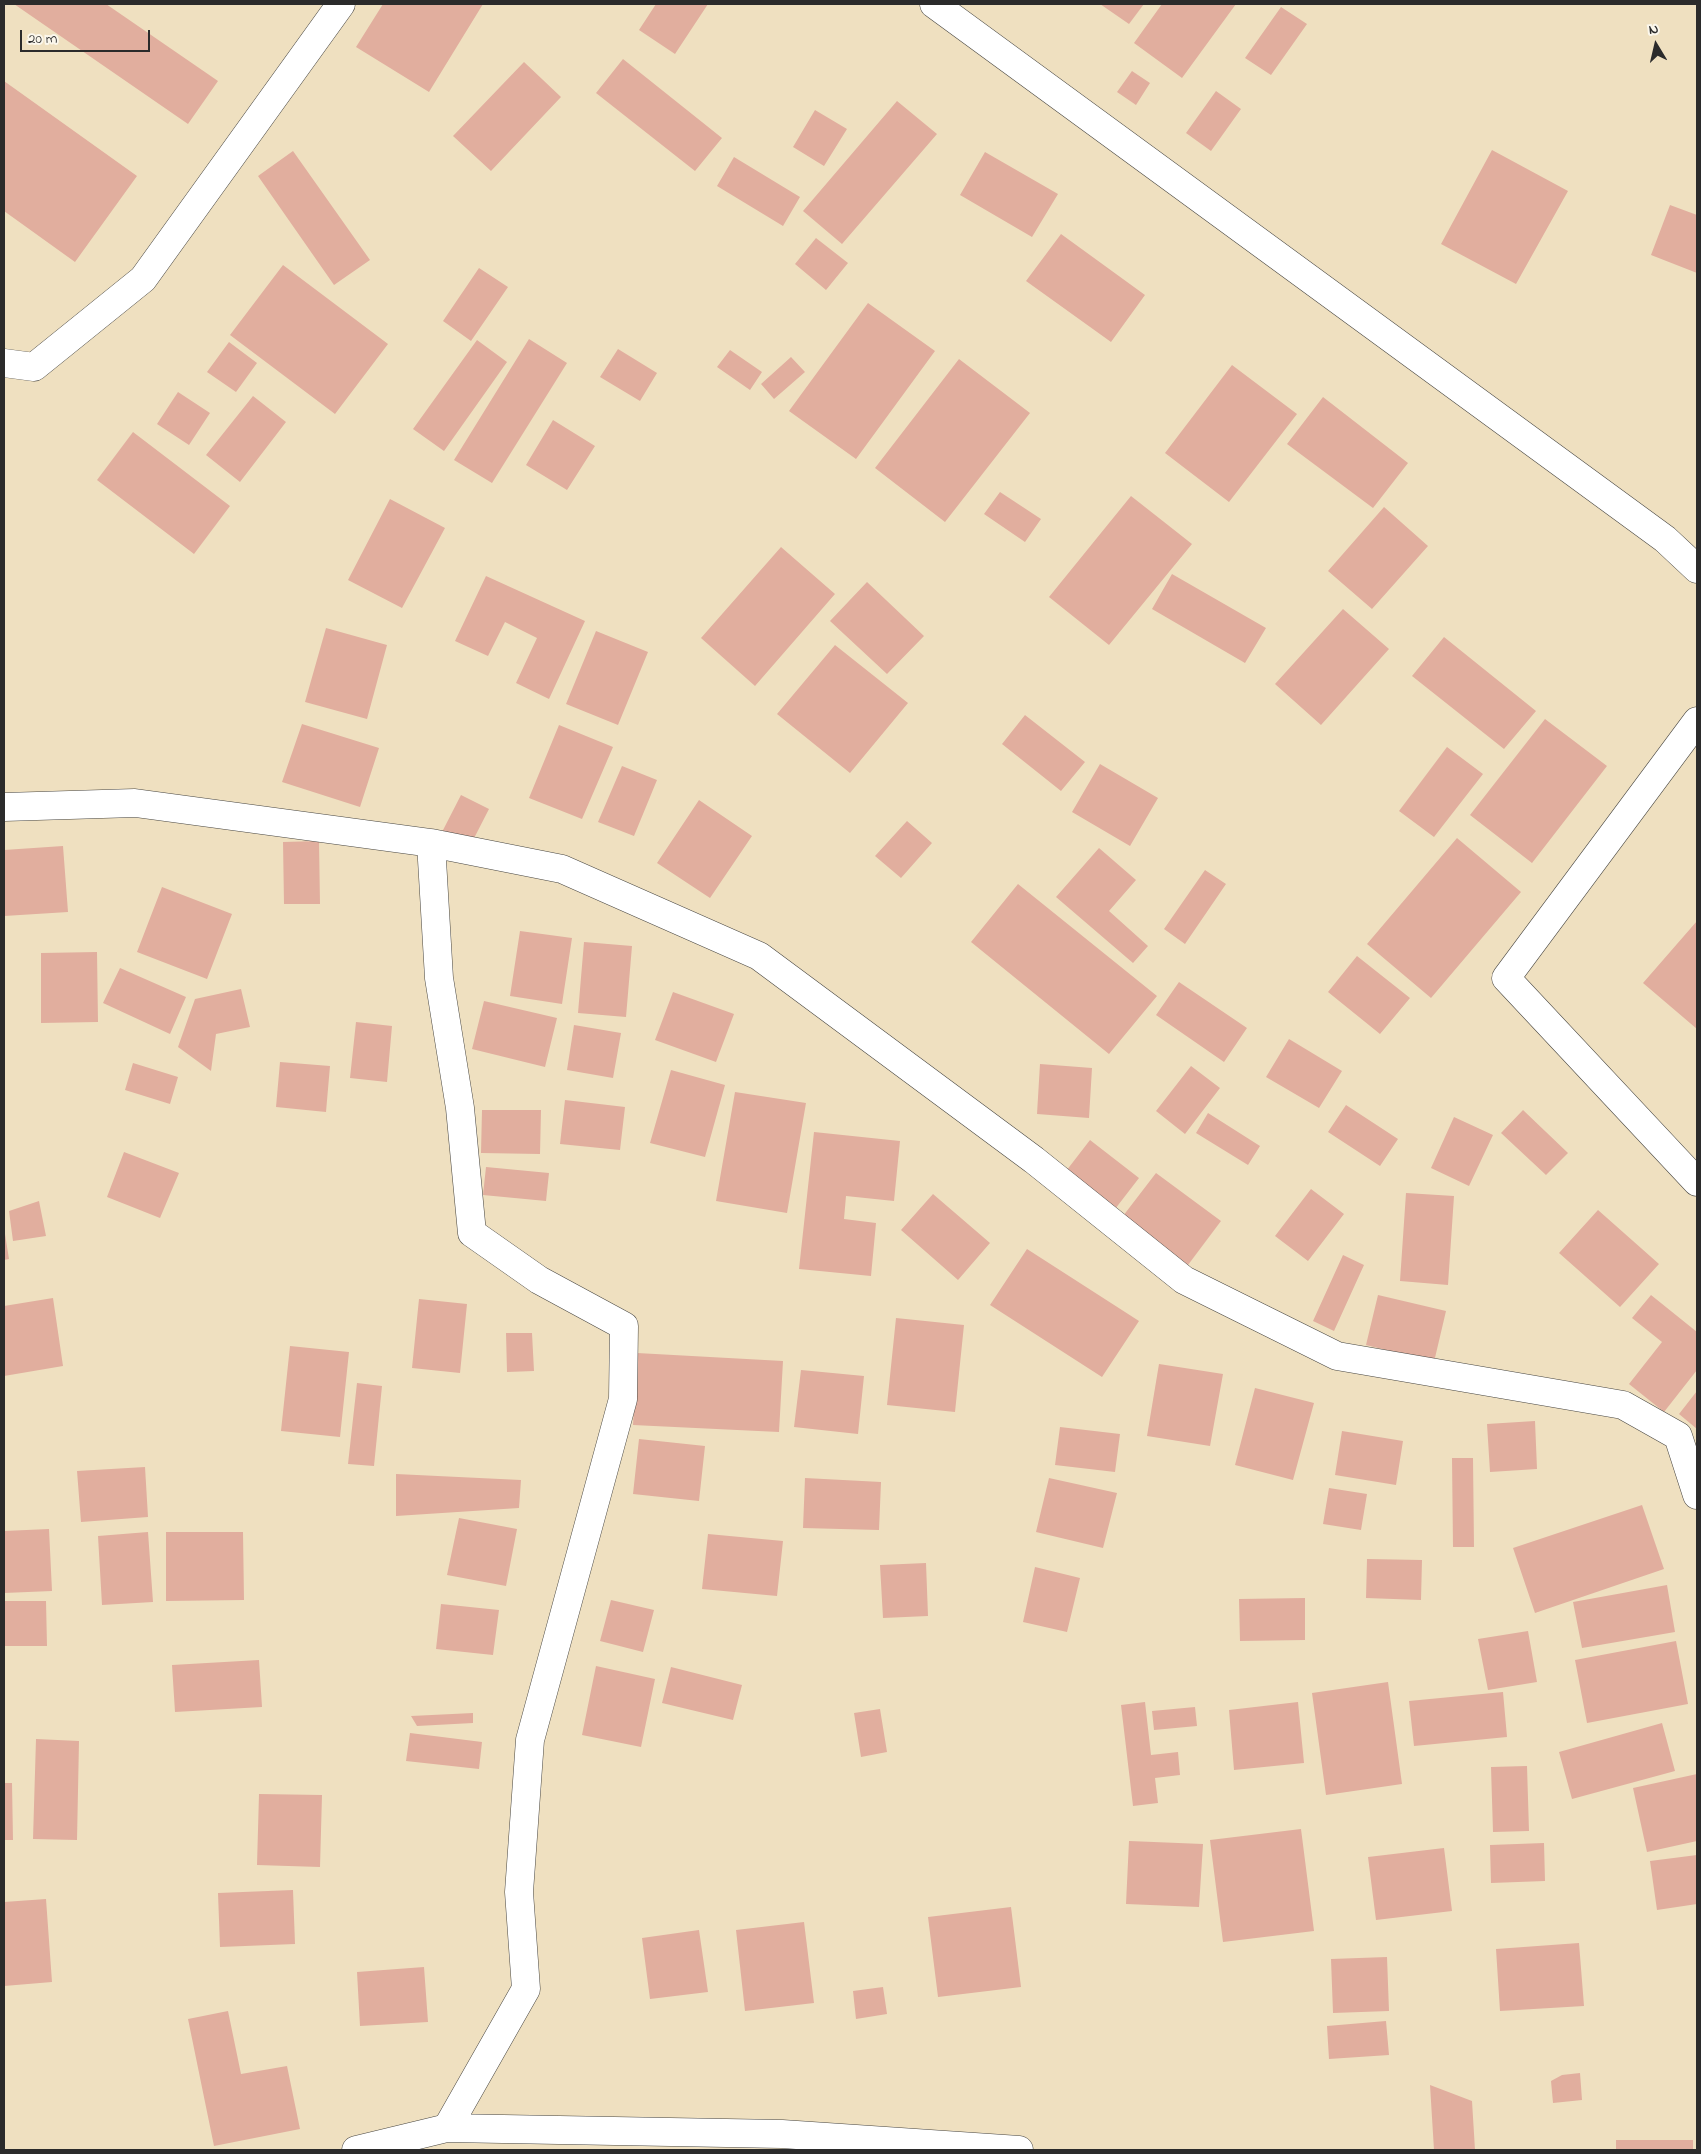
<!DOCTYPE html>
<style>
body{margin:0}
#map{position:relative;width:1701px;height:2154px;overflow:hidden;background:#efe0c0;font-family:"Indie Flower",sans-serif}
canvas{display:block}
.frame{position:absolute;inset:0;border:5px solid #2b2b2b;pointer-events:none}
.north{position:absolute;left:1631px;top:20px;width:50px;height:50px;-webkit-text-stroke:4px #fbf7ec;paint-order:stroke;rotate:351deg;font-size:14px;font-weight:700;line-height:20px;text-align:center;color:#2b2b2b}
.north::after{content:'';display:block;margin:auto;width:18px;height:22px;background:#2b2b2b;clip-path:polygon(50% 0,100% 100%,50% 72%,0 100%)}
.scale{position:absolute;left:20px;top:30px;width:130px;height:22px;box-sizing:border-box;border:2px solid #2b2b2b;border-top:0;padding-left:6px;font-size:15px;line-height:18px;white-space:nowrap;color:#2b2b2b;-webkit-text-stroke:4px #fbf7ec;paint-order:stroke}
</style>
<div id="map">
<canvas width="1701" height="2154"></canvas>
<div class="frame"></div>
<div class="north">N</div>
<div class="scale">20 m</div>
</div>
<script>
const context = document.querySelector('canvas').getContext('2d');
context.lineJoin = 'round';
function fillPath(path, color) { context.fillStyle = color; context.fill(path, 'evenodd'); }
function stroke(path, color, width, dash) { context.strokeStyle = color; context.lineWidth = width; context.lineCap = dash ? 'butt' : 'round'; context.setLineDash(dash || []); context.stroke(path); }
const building = new Path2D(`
 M14 4H106L218 81 188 124Z
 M383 4H483L429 92 356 47Z
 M656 4H708L675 54 639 30Z
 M1100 4H1144L1129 24Z
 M1162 4H1236L1182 78 1134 43Z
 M1281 7 1307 24 1271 75 1245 58Z
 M623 59 722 138 695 171 596 93Z
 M524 62 561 97 491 171 453 136Z
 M1132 71 1150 83 1136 105 1117 92Z
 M4 81 137 176 75 262 4 211Z
 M1216 91 1241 109 1211 151 1186 133Z
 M897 101 937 134 842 244 803 211Z
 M815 110 847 129 824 166 793 147Z
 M1492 150 1568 191 1516 284 1441 244Z
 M293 151 370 260 334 285 258 176Z
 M985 152 1058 194 1032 237 960 195Z
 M734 157 800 197 783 226 717 186Z
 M1670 205 1697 215V273L1651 255Z
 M1061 234 1145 295 1111 342 1026 281Z
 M816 238 848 263 826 290 795 264Z
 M283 265 388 344 335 414 230 335Z
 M479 268 508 287 471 341 443 321Z
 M868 303 935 351 856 459 789 411Z
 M529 339 567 363 492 483 454 460Z
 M477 340 507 362 444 451 413 429Z
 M229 342 257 363 236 392 207 372Z
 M618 349 657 373 640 401 600 377Z
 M730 350 762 372 750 390 717 367Z
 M791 357 805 372 774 399 761 384Z
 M959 359 1030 413 945 522 875 468Z
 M1232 365 1297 414 1229 502 1165 453Z
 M178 392 210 413 189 445 157 424Z
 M253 396 286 422 240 482 206 455Z
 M1323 397 1408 463 1373 508 1287 444Z
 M553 420 595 446 567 490 526 465Z
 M133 432 230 506 194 554 97 480Z
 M1000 492 1041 519 1025 542 984 514Z
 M1131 496 1192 544 1109 645 1049 597Z
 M390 499 445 528 402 608 348 580Z
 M1384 507 1428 546 1372 609 1328 571Z
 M781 547 835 594 755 686 701 638Z
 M1172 574 1266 628 1245 663 1152 609Z
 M486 576 585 621 549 699 516 683 537 638 505 622 488 656 455 641Z
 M867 582 924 636 887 674 830 621Z
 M1343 609 1389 649 1321 725 1275 684Z
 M326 628 387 645 367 719 305 702Z
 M596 631 648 652 618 725 566 704Z
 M1444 637 1536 711 1504 749 1412 676Z
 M835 645 908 703 850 773 777 714Z
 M1025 715 1085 762 1061 791 1002 744Z
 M1545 719 1607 766 1532 863 1470 815Z
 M302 724 379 748 360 807 282 782Z
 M559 725 613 747 582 819 529 798Z
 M1447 747 1483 774 1434 837 1399 811Z
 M1100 764 1158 798 1130 846 1072 812Z
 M622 766 657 780 634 836 598 822Z
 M461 795 489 809 469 848 441 834Z
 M699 800 752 836 710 898 657 863Z
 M907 821 932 843 901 878 875 856Z
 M1457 838 1521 892 1431 998 1367 944Z
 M319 841 320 904H284L283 842Z
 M63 846 68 912 4 916V850Z
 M1099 848 1136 880 1109 911 1148 946 1133 963 1056 897Z
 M1205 870 1226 884 1185 944 1164 929Z
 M1018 884 1157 996 1109 1054 971 942Z
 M162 887 232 914 207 979 137 952Z
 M1697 921V1029L1643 983Z
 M520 931 572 938 562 1004 510 996Z
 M584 942 632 946 626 1017 578 1013Z
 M97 952 98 1022 41 1023V953Z
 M1357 956 1410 998 1380 1034 1328 992Z
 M120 968 186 997 170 1034 103 1003Z
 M1179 982 1247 1028 1224 1062 1156 1015Z
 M241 989 250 1027 216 1034 211 1071 178 1047 195 999Z
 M673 992 734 1014 716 1062 655 1040Z
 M484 1001 557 1018 545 1067 472 1049Z
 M356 1022 392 1026 387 1082 350 1078Z
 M574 1025 621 1033 613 1078 567 1070Z
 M1289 1039 1342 1071 1319 1108 1266 1077Z
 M280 1062 330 1066 326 1112 276 1107Z
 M133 1063 178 1077 170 1104 125 1090Z
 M1040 1064 1092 1068 1089 1118 1037 1114Z
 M1191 1066 1220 1088 1185 1134 1156 1111Z
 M671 1070 725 1085 705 1157 650 1143Z
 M735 1092 806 1103 787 1213 716 1201Z
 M565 1100 625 1107 620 1150 560 1144Z
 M1346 1105 1398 1139 1380 1166 1328 1132Z
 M482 1110H541L540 1154 481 1153Z
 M1523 1110 1568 1153 1546 1175 1501 1133Z
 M1208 1113 1260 1146 1248 1165 1196 1133Z
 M1454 1117 1493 1135 1469 1186 1431 1168Z
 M814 1132 900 1141 894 1201 846 1196 844 1219 876 1223 871 1276 799 1269Z
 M1090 1140 1139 1178 1112 1213 1063 1175Z
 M124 1152 179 1173 160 1218 107 1197Z
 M486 1167 549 1173 546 1201 483 1195Z
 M1156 1173 1221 1221 1188 1265 1123 1216Z
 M1311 1189 1344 1214 1308 1261 1275 1236Z
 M1406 1193 1454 1196 1448 1285 1400 1281Z
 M933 1194 990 1243 958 1280 901 1230Z
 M39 1201 46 1236 13 1241 9 1211Z
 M1598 1210 1659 1264 1620 1307 1559 1253Z
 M5 1234 9 1259 4 1260V1235Z
 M1027 1249 1139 1321 1102 1377 990 1305Z
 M1343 1255 1364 1265 1334 1331 1313 1321Z
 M1378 1295 1446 1311 1434 1362 1366 1345Z
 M1651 1295 1697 1332V1370L1664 1412 1629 1384 1662 1342 1632 1318Z
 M53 1298 63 1366 4 1376V1306Z
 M419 1299 467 1304 460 1373 412 1368Z
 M896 1318 964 1325 955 1412 887 1405Z
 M506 1333H532L534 1371 507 1372Z
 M290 1346 349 1352 340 1437 281 1431Z
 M637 1353 783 1361 779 1432 633 1425Z
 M1159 1364 1223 1374 1210 1446 1147 1436Z
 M801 1370 864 1376 858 1434 794 1427Z
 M357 1383 382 1386 374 1466 348 1464Z
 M1255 1388 1314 1403 1293 1480 1235 1465Z
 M1697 1391V1429L1679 1414Z
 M1535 1421 1537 1469 1490 1472 1487 1424Z
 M1060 1427 1120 1434 1115 1472 1055 1465Z
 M1342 1431 1403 1441 1396 1485 1335 1475Z
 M639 1439 705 1446 699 1501 633 1494Z
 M1452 1458H1473L1474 1547H1453Z
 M145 1467 148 1517 81 1522 77 1471Z
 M396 1474 521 1480 519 1508 396 1516Z
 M805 1478 881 1482 879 1530 803 1528Z
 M1049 1478 1117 1493 1103 1548 1036 1532Z
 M1329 1488 1367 1494 1361 1530 1323 1524Z
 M1642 1505 1664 1569 1535 1613 1513 1548Z
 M459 1518 517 1529 506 1586 447 1575Z
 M49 1529 52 1591 4 1593V1531Z
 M148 1532 153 1602 102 1605 98 1536Z
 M166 1532H243L244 1600 166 1601Z
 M708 1534 783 1541 777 1596 702 1589Z
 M1367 1559 1422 1560 1421 1600 1366 1598Z
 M926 1563 928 1616 883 1618 880 1565Z
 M1035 1567 1080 1578 1067 1632 1023 1622Z
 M1667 1585 1675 1632 1582 1648 1573 1602Z
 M1305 1598V1640L1240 1641 1239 1599Z
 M611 1600 654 1610 643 1652 600 1641Z
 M4 1601H46L47 1646H4Z
 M441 1604 499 1610 493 1655 436 1649Z
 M1528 1631 1537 1682 1488 1690 1478 1639Z
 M1676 1641 1688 1704 1587 1723 1575 1660Z
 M259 1660 262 1707 175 1712 172 1665Z
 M596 1666 655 1679 641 1747 582 1735Z
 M671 1667 742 1685 733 1720 662 1703Z
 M1388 1682 1402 1784 1326 1795 1312 1693Z
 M1503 1692 1507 1737 1414 1746 1409 1701Z
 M1145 1702 1151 1755 1178 1752 1180 1775 1155 1778 1158 1803 1133 1806 1121 1705Z
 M1298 1702 1304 1763 1234 1770 1229 1710Z
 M1195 1707 1197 1726 1154 1730 1152 1711Z
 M880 1709 887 1752 861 1757 854 1713Z
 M473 1713V1723L417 1726 411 1716Z
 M1662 1723 1675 1771 1572 1799 1559 1752Z
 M410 1733 482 1742 479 1769 406 1761Z
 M36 1739 79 1741 77 1840 33 1839Z
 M1527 1766 1529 1831 1493 1832 1491 1767Z
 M1697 1774V1841L1647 1852 1633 1788Z
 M4 1783H12L13 1840H4Z
 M259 1794 322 1795 320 1867 257 1865Z
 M1301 1829 1314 1931 1223 1942 1210 1840Z
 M1129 1841 1203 1844 1199 1907 1126 1904Z
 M1544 1843 1545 1881 1491 1883 1490 1845Z
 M1444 1848 1452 1911 1376 1920 1368 1857Z
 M1697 1855V1904L1657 1910 1650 1861Z
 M293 1890 295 1944 220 1947 218 1893Z
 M46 1899 52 1982 4 1986V1902Z
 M1011 1907 1021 1987 938 1997 928 1917Z
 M804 1922 814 2003 745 2011 736 1930Z
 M699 1930 708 1992 650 1999 642 1938Z
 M1579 1943 1584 2006 1500 2011 1496 1949Z
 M1387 1957 1389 2011 1333 2013 1331 1959Z
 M424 1967 428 2022 360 2026 357 1972Z
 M883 1987 887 2014 856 2019 853 1991Z
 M228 2011 241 2074 287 2066 300 2129 214 2146 188 2019Z
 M1386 2021 1389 2055 1329 2059 1327 2026Z
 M1580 2073 1582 2100 1553 2103 1551 2081 1562 2075Z
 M1430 2085 1472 2101 1475 2150H1434Z
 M1616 2140H1693V2150H1616Z`);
const street = new Path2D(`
 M4 363 34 367 143 279 341 4
 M1697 721 1506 978 1697 1182
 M4 807 135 803 431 843 562 869 759 956 1034 1160 1184 1280 1337 1356 1623 1405 1678 1436 1697 1495
 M447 2128 782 2134 1019 2150
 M356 2150 447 2128 526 1989 519 1892 530 1740 623 1399 624 1326 539 1280 472 1233 460 1108 439 978 431 843`);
const secondary = new Path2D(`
 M934 4 1665 539 1697 569`);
fillPath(building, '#e1ae9e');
stroke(street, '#484641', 29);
stroke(secondary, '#484641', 29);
stroke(street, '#fff', 28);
stroke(secondary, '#fff', 28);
</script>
